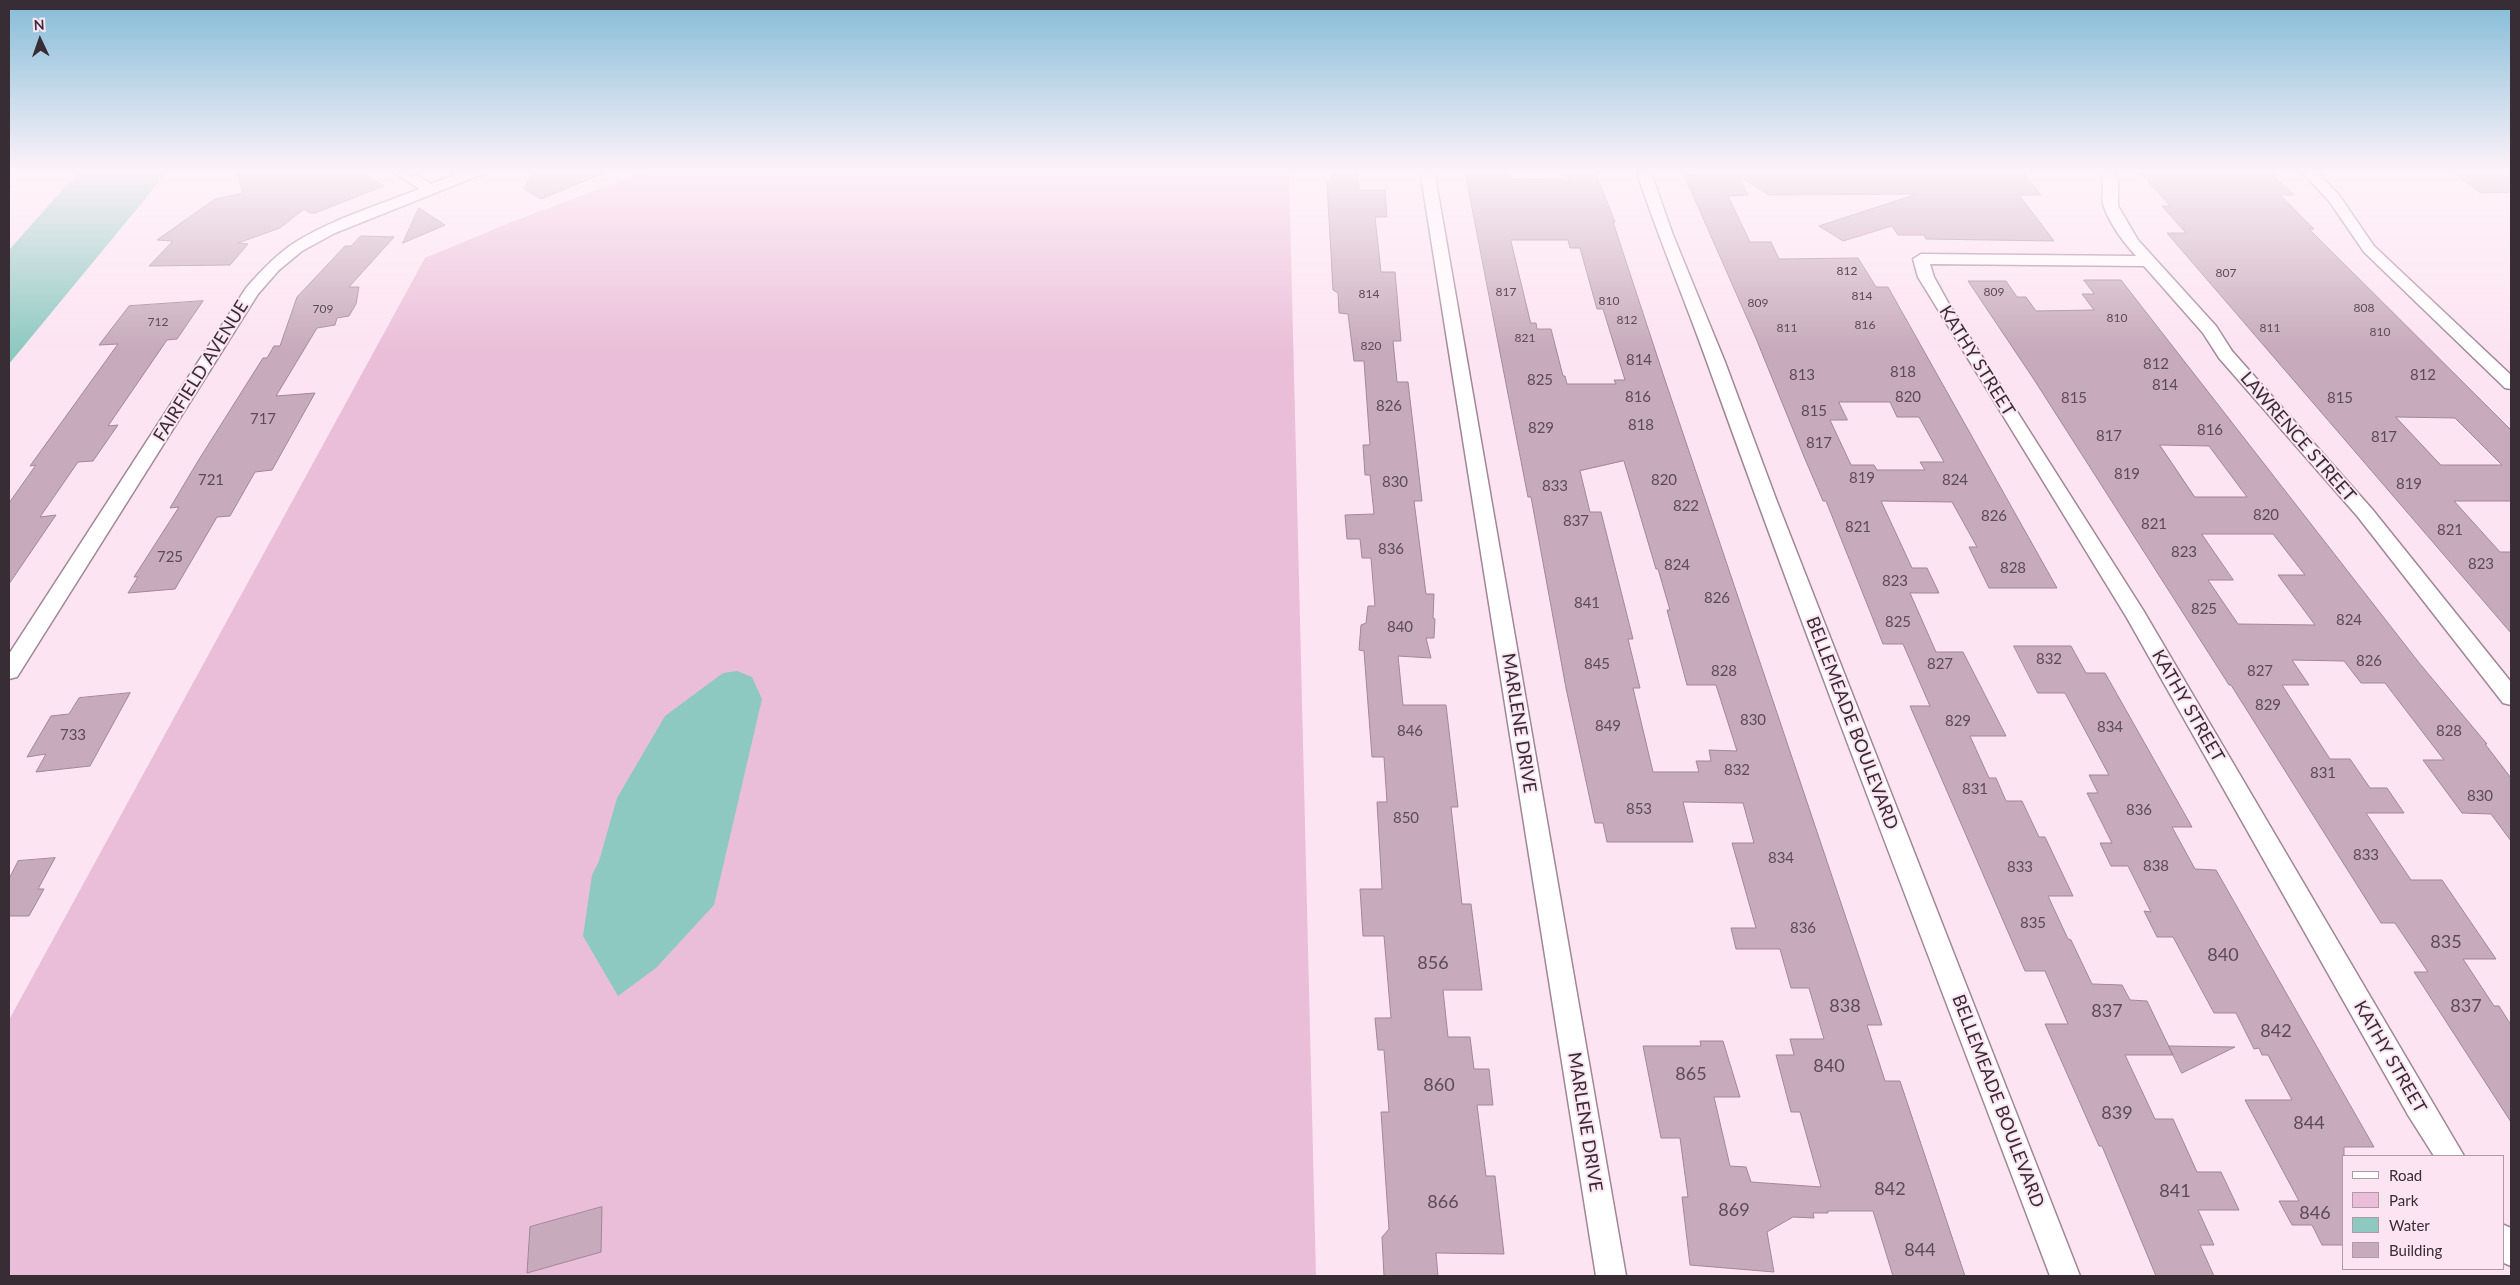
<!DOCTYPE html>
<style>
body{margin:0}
#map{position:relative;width:2520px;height:1285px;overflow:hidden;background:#fce4f2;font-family:Lato,sans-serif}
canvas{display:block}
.frame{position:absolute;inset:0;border:10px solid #382d34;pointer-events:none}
.legend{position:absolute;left:2342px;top:1155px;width:162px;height:115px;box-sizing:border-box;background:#fce4f2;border:1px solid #ae9ba6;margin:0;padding:6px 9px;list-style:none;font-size:15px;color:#382d34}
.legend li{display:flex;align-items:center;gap:10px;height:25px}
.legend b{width:25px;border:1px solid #ae9ba6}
.north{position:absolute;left:15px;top:15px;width:50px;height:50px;-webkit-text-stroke:4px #fce4f2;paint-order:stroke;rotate:357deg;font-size:14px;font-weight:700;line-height:20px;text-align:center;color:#382d34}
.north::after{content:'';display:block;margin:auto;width:18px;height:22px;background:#382d34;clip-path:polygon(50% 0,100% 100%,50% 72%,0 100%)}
</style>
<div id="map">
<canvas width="2520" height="1285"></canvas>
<div class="frame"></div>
<ul class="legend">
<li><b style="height:6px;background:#fff"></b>Road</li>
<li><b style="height:14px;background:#eabed8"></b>Park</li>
<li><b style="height:14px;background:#8ec9c1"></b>Water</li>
<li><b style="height:14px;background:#c7aabb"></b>Building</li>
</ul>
<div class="north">N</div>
</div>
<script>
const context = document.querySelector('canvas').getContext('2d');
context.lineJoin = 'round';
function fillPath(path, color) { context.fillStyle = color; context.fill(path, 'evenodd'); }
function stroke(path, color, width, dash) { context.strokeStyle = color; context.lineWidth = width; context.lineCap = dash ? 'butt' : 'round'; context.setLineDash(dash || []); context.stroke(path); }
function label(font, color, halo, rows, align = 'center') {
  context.font = font + ' Lato,sans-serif'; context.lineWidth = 4; context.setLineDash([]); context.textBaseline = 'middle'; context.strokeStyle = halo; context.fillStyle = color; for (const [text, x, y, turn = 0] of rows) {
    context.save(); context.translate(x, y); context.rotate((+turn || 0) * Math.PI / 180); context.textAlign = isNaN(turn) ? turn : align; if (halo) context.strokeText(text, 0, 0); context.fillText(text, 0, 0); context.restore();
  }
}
const green = new Path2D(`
 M650 170H1289L1316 1276H9V1020L425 258 514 221Z`);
const water = new Path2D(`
 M80 170H169L9 364V250Z
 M737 671 752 677 762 699 714 905 656 968 618 996 583 936 592 875 599 861 617 798 665 716 723 673Z`);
const building = new Path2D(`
 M236 170H358L384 186 315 213H310L304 209 280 228 238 243 248 244 230 265 149 266 173 241 157 240 215 199 243 193Z
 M534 170H611L541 199 524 189Z
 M1330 170H1357L1359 190H1385L1387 217H1375L1381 272H1395L1401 341H1393L1397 382H1408L1422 501H1414L1426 594H1434L1433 618 1435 619 1434 638H1426L1431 658 1398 656 1403 705H1446L1458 807H1451L1462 904H1471L1482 990H1443L1448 1037H1470L1474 1069H1489L1493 1105H1477L1486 1176H1495L1504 1254 1436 1253 1438 1276H1384L1382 1237 1389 1229 1381 1112H1389L1384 1050H1378L1375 1018H1391L1384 936H1363L1360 889H1382L1377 802H1387L1384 757H1372L1364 651 1359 650 1361 625 1366 623 1368 606H1375L1371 558H1362L1360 539H1347L1345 515 1374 514 1370 475H1365L1363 445H1370L1364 361H1354L1348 314 1339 313 1338 293 1333 290 1327 182H1331Z
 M1465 170H1508L1511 179 1569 180 1567 174H1596L1615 222H1613L1663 374 1882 1025H1867L1885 1081H1900L1965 1276H1893L1873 1211H1828V1213H1813L1814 1218 1793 1217 1767 1232 1774 1272 1690 1265 1682 1197H1688L1680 1138H1661L1643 1046H1701L1700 1041H1723L1740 1097H1714L1730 1166 1746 1167 1751 1182 1821 1187 1800 1112H1791L1776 1055H1794L1790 1039H1824L1809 988H1791L1780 949H1736L1731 928H1756L1732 843H1754L1743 803 1683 802 1693 842H1607L1603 823H1595L1566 688 1531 497H1528L1521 461ZM1511 240H1568L1570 248H1580L1597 309H1603L1625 380H1614L1616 384H1567L1565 376H1563L1551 329H1537L1536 323H1531ZM1624 461 1656 569H1658L1670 610H1667L1687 685H1716L1737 751 1709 750 1711 761H1696L1699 772H1653L1633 688H1640L1628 639H1633L1601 512H1590L1580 471Z
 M1696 170H2021L2041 195H2019L2054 241 1926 239 1924 235H1898L1892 226 1843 241 1819 226 1917 194 1769 195 1739 176 1748 195 1728 196 1750 242H1771L1779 259 1858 258 1876 287H1888L2057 588H1989L1969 547H1977L1952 502 1881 501 1912 568H1927L1939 593H1910L1936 652H1963L2006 736H1970L1989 778H1996L2006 801H2022L2039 837H2045L2073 896H2048L2068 939 2071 940 2092 984 2122 985 2130 1000 2147 1001 2173 1055H2125L2155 1119H2173L2197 1172H2221L2239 1210H2198L2214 1245H2200L2214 1276H2156L2102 1146H2099L2045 1024H2068L2045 971H2025L1910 706H1930L1903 644H1883L1826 501H1823L1805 459 1755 336 1684 175H1698ZM1839 402H1890L1897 417H1919L1944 462H1920L1925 470H1877L1874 465H1851L1830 420H1847Z
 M2138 170H2268L2294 195H2280L2314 229H2309L2511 430V501H2454L2500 552H2511V633L2167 233H2186L2162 206H2170ZM2396 417 2455 418 2502 465H2441Z
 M2451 170H2511V192L2481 193Z
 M419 208 445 225 403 243Z
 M361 236 394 237 349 287H359L356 304 349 316 337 318 335 325 317 328 276 396 315 393 272 470 255 472 230 516 217 517 175 589 128 593 138 577H134L179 507 170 508 198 461 263 358H267L274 346H280L297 297 345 246H351Z
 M2084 280H2121L2420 664 2487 744H2485L2511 778V841L2491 814 2462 813 2423 760H2444L2385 683H2361L2344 661 2292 660 2309 685H2282L2330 759H2350L2370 788H2387L2404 813H2366L2411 880H2442L2496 959H2463L2494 1006H2499L2511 1025V1122L2414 972H2428L2395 923H2381L2231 685H2229L2033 378 1968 281H2006L2017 297H2026L2036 311 2094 310 2082 294H2094ZM2160 445 2209 446 2247 497H2195ZM2202 534H2273L2305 575H2278L2315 625 2238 624 2208 580H2233Z
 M203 301 177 339 167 340 108 426 118 425 93 461 78 462 40 517 56 515 9 584V503L36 465 30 466 118 344 99 345 129 306Z
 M2014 646H2071L2086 673H2105L2192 827H2172L2195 869 2216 870 2374 1147H2344V1245H2322L2312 1225H2292L2279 1201H2299L2245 1100H2292L2268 1055H2262L2259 1048 2254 1049 2236 1013H2214L2173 937H2157L2144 911 2151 912 2128 866H2111L2100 843H2112L2087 793H2098L2089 775H2109L2065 693H2038Z
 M130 693 90 766 36 772 46 754 27 757 51 716 69 714 79 698Z
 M55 858 38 889H44L29 916H9V879L18 861Z
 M2169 1046 2235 1047 2182 1073Z
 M602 1207 601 1252 527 1273 530 1227Z`);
const minor = new Path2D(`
 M390 170H407L431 184 468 170H487L485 173 335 233 302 251 279 270 258 294 17 677 9 679V654L246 288C260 272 274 257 291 245 329 220 377 206 419 189Z
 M1420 170H1434L1626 1276H1596Z
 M1636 170H1650L1673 235 1725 362 1776 499 2080 1276H2050C1937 976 1820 677 1712 376 1688 307 1659 240 1636 170Z
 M2098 170H2112L2118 178V206L2138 240 2216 326 2232 351 2372 509 2511 682V705L2503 703 2358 517 2219 358 2203 333 2144 266 1930 264 1934 277 1950 306 2143 610 2464 1156H2434L2408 1115 2127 618 1918 277 1913 259 1921 254 2136 256C2124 243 2110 224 2104 207 2099 193 2108 185 2098 170Z
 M2300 170H2315L2339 195 2374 246 2511 375V389L2505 388 2364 252 2329 201Z
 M2504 1225 2511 1228V1266L2504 1263Z`);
const farNumbernames = [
 ["812",1847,271],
 ["807",2226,273],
 ["817",1506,292],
 ["809",1994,292],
 ["814",1369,294],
 ["814",1862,296],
 ["810",1609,301],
 ["809",1758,303],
 ["808",2364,308],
 ["709",323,309],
 ["810",2117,318],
 ["812",1627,320],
 ["712",158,322],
 ["816",1865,325],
 ["811",1787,328],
 ["811",2270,328],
 ["810",2380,332],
 ["821",1525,338],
 ["820",1371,346]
];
const numberNames = [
 ["814",1639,360],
 ["812",2156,364],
 ["818",1903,372],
 ["813",1802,375],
 ["812",2423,375],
 ["825",1540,380],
 ["814",2165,385],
 ["816",1638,397],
 ["820",1908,397],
 ["815",2074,398],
 ["815",2340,398],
 ["826",1389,406],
 ["815",1814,411],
 ["717",263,419],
 ["818",1641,425],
 ["829",1541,428],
 ["816",2210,430],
 ["817",2109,436],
 ["817",2384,437],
 ["817",1819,443],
 ["819",2127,474],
 ["819",1862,478],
 ["721",211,480],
 ["820",1664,480],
 ["824",1955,480],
 ["830",1395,482],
 ["819",2409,484],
 ["833",1555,486],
 ["822",1686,506],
 ["820",2266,515],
 ["826",1994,516],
 ["837",1576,521],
 ["821",2154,524],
 ["821",1858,527],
 ["821",2450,530],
 ["836",1391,549],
 ["823",2184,552],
 ["725",170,557],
 ["823",2481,564],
 ["824",1677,565],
 ["828",2013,568],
 ["823",1895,581],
 ["826",1717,598],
 ["841",1587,603],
 ["825",2204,609],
 ["824",2349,620],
 ["825",1898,622],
 ["840",1400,627],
 ["832",2049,659],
 ["826",2369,661],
 ["845",1597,664],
 ["827",1940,664],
 ["828",1724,671],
 ["827",2260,671],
 ["829",2268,705],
 ["830",1753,720],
 ["829",1958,721],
 ["849",1608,726],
 ["834",2110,727],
 ["846",1410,731],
 ["828",2449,731],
 ["733",73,735],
 ["832",1737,770],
 ["831",2323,773],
 ["831",1975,789],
 ["830",2480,796],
 ["853",1639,809],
 ["836",2139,810],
 ["850",1406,818],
 ["833",2366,855],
 ["834",1781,858],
 ["838",2156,866],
 ["833",2020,867],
 ["835",2033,923],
 ["836",1803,928]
];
const streetNames = [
 ["KATHY STREET",1977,361,58],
 ["FAIRFIELD AVENUE",201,371,-58],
 ["LAWRENCE STREET",2298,437,49],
 ["KATHY STREET",2188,706,60],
 ["MARLENE DRIVE",1519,723,81],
 ["BELLEMEADE BOULEVARD",1852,723,69],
 ["KATHY STREET",2390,1057,60],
 ["BELLEMEADE BOULEVARD",1998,1101,69],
 ["MARLENE DRIVE",1585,1122,81]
];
const nearNumbernames = [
 ["835",2446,942],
 ["840",2223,955],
 ["856",1433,963],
 ["838",1845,1006],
 ["837",2466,1006],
 ["837",2107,1011],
 ["842",2276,1031],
 ["840",1829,1066],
 ["865",1691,1074],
 ["860",1439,1085],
 ["839",2117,1113],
 ["844",2309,1123],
 ["842",1890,1189],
 ["841",2175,1191],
 ["866",1443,1202],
 ["869",1734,1210],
 ["846",2315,1213],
 ["844",1920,1250]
];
fillPath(green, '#eabed8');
fillPath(water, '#8ec9c1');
fillPath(building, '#c7aabb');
stroke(building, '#a28797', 1);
stroke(minor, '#a18696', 3);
fillPath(minor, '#fff');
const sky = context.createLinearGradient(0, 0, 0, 350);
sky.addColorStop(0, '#84bcd8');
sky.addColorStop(0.49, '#fef3f9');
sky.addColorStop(1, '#fef3f900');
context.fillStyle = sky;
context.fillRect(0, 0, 2520, 350);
label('12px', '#5c4c56', null, farNumbernames);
label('15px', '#5c4c56', null, numberNames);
label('18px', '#382d34', '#fce4f2', streetNames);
label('18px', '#5c4c56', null, nearNumbernames);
</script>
